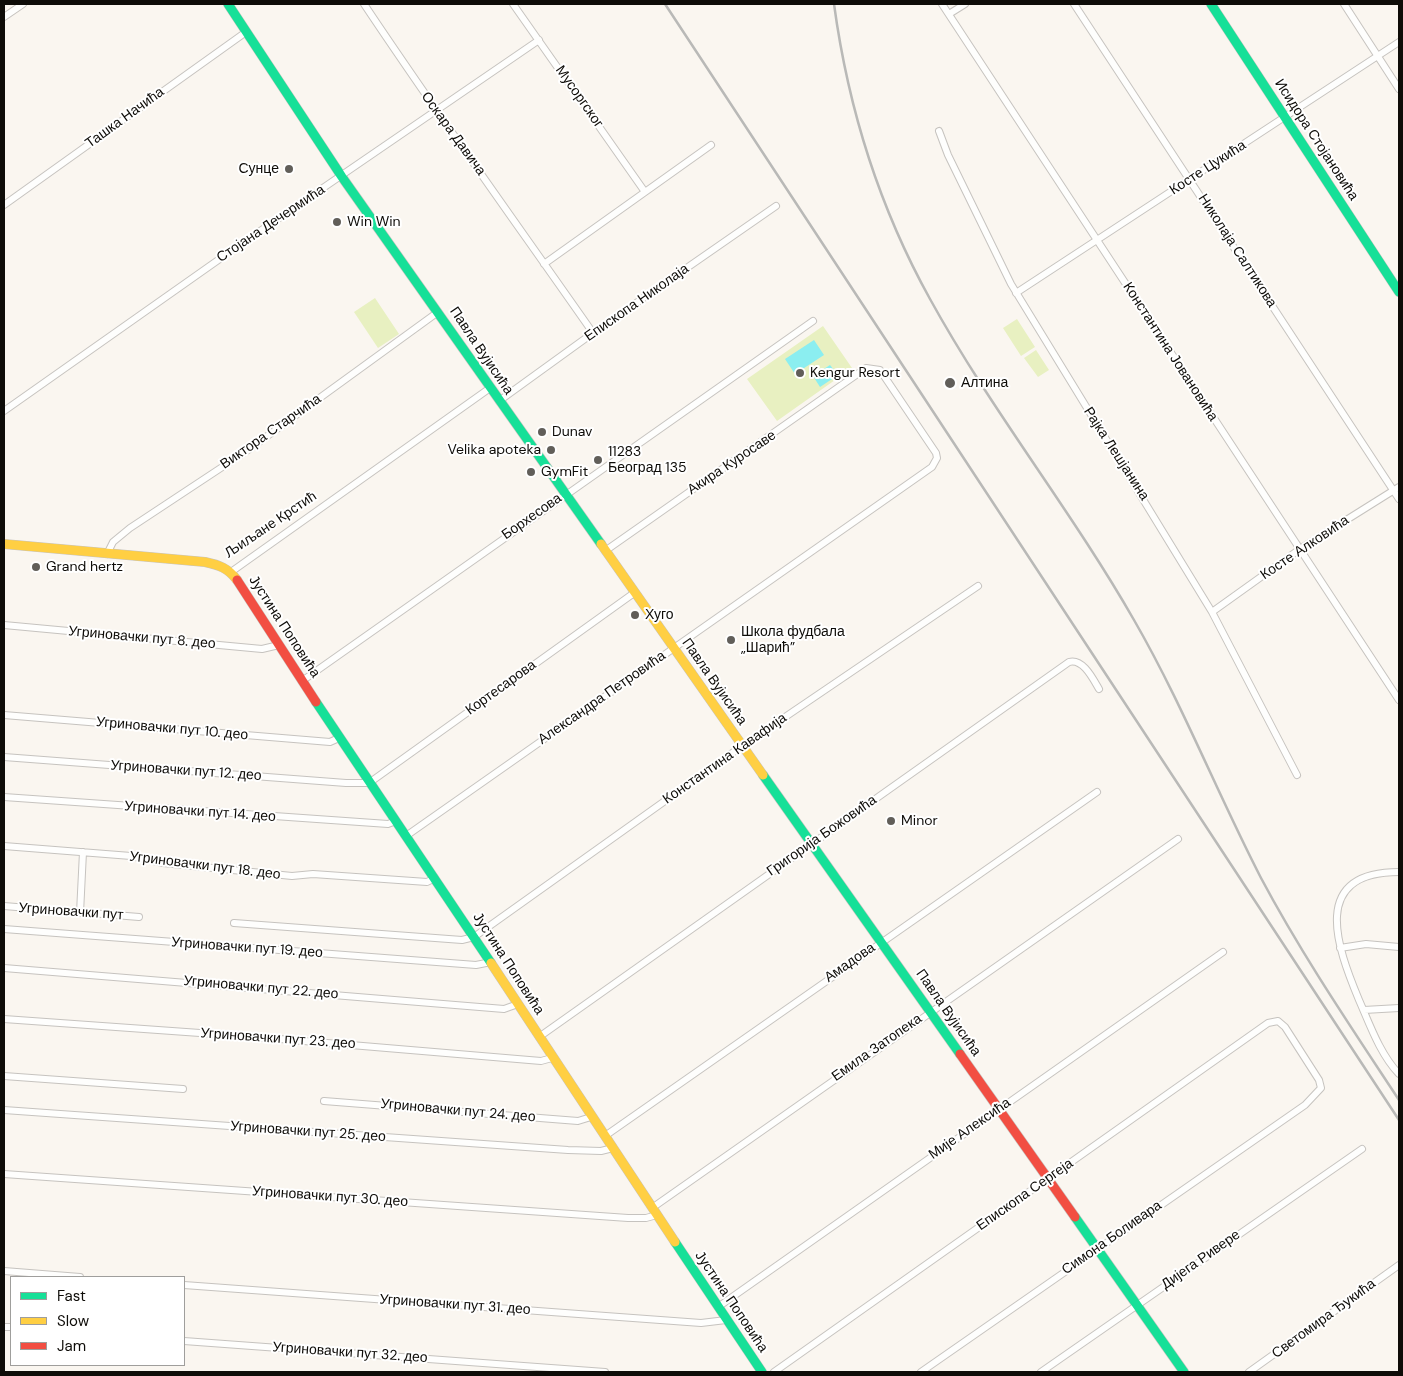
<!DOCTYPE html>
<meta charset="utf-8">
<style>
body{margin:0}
#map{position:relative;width:1403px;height:1376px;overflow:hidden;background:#faf6f0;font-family:"DM Sans",sans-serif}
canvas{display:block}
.frame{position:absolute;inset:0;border:5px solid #0e0c08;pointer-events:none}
.legend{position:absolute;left:10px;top:1276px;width:175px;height:90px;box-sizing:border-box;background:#fff;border:1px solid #9f9e9c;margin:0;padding:6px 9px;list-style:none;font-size:15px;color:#0e0c08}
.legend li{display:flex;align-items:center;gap:10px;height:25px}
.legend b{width:25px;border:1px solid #9f9e9c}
</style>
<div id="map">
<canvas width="1403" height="1376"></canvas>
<div class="frame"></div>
<ul class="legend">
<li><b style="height:6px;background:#16e098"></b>Fast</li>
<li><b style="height:6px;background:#ffcf43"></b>Slow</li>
<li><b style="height:6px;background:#f24e42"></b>Jam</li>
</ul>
</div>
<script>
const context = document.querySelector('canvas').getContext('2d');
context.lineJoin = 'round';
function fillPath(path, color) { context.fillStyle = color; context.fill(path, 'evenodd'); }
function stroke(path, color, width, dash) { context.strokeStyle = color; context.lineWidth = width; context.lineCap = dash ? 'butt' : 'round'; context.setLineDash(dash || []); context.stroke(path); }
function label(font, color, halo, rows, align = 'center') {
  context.font = font + ' "DM Sans",sans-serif'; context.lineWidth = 4; context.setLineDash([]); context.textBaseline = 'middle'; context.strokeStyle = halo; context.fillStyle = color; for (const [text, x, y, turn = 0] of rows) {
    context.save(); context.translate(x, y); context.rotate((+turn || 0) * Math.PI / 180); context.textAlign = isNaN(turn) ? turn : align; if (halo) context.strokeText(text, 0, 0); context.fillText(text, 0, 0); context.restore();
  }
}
const green = new Path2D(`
 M375 298 399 334 378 348 354 312Z
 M1017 319 1035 347 1021 356 1003 328Z
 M823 326 852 368 777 421 747 379Z
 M1036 350 1049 370 1038 377 1024 358Z`);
const water = new Path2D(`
 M814 340 824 355 795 374 785 359Z
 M830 365 838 375 820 387 813 376Z`);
const street = new Path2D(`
 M364 4C438 115 516 223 593 333
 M513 4 645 192
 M942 4 1399 700
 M1074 4 1399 499
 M1344 4 1399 89
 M949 14 965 4
 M4 17 23 4
 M939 131 948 155 1011 284 1212 612 1297 775
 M4 205 246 32
 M544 264 711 145
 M1016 293 1399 42
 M499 401 593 333 776 206
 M4 411 231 251 539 40
 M107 554 113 542 130 528 248 450 438 312
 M231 572 490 388
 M1212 612 1300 549 1399 487
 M4 625 262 649 279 645
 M302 681 813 321
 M4 715 330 742 339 738
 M4 757 346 783H369L634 593
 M4 797 388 824 396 821
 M406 836 932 467 937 458 936 453 880 370 866 368 605 551
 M4 846 131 856 163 863 292 876 313 874 427 882 435 878
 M1399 872C1309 872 1337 947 1359 1000 1370 1025 1380 1054 1399 1074
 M4 906 139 917
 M80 913 83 852
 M234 923 462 940 474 937 735 751 978 586
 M4 929 476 965 491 962
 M1340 948 1366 944 1399 947
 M4 968 504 1009 518 1004
 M1364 1010 1399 1008
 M4 1019 256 1037 541 1061 552 1058
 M539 1037 1069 662C1083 658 1093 679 1099 689
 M4 1076 183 1089
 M324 1101 578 1121 591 1117
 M4 1110 568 1150 601 1151 613 1148
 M605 1136 1097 792
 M4 1174 628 1218H646L657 1215
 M652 1208 1178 839
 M4 1271 80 1277
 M184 1285 701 1323 726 1320
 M718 1307 1223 952
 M4 1327H11
 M184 1341 605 1372
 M774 1372 1268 1023 1278 1021 1285 1027 1319 1080 1321 1088 1305 1105 921 1372
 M1041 1372 1362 1149
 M1249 1372 1399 1265`);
const fast = new Path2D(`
 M228 4 342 177 601 544
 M1211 4 1399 292
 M316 702 491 963
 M763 775 960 1054
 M1075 1217 1184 1372
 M675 1242 762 1372`);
const slow = new Path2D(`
 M4 544 205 562C219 565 228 568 237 580
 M601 544 763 775
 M491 963 675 1242`);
const jam = new Path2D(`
 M237 580 316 702
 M960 1054 1075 1217`);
const rail = new Path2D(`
 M665 4 1399 1120
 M834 4C848 107 879 207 930 299 991 410 1071 510 1134 620 1182 703 1217 793 1261 878 1302 955 1351 1027 1399 1100`);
const markers = [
 [289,169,5,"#615e59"],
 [337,222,5,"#615e59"],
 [800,373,5,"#615e59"],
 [950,383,6,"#615e59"],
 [542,432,5,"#615e59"],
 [551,450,5,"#615e59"],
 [598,460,5,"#615e59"],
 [531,472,5,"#615e59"],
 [36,567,5,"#615e59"],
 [635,615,5,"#615e59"],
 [731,640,5,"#615e59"],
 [891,821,5,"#615e59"]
];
const streetNames = [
 ["Мусоргског",579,97,55],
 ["Ташка Начића",125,118,-36],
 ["Оскара Давича",453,134,54],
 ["Исидора Стојановића",1316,140,57],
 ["Косте Цукића",1208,168,-33],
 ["Стојана Дечермића",271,224,-34],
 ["Николаја Салтикова",1237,251,57],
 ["Епископа Николаја",637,303,-35],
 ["Павла Вујисића",481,351,56],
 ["Константина Јовановића",1170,352,57],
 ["Виктора Старчића",271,432,-35],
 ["Рајка Лешјанина",1116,454,57],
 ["Акира Куросаве",732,463,-34],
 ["Борхесова",532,517,-35],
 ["Љиљане Крстић",271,525,-34],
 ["Косте Алковића",1305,548,-34],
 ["Јустина Поповића",284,627,57],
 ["Угриновачки пут 8. део",142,638,5],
 ["Павла Вујисића",714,682,55],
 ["Кортесарова",501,688,-36],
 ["Александра Петровића",602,698,-35],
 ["Угриновачки пут 10. део",172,729,5],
 ["Константина Кавафија",725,759,-35],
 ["Угриновачки пут 12. део",186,771,4],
 ["Угриновачки пут 14. део",200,812,4],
 ["Григорија Божовића",822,836,-35],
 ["Угриновачки пут 18. део",205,866,7],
 ["Угриновачки пут",71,912,4],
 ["Угриновачки пут 19. део",247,948,4],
 ["Амадова",850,963,-35],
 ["Јустина Поповића",508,964,57],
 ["Угриновачки пут 22. део",261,988,5],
 ["Павла Вујисића",948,1013,55],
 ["Угриновачки пут 23. део",278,1039,4],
 ["Емила Затопека",877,1048,-35],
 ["Угриновачки пут 24. део",458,1111,5],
 ["Мије Алексића",970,1129,-35],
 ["Угриновачки пут 25. део",308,1132,4],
 ["Епископа Сергеја",1025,1195,-35],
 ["Угриновачки пут 30. део",330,1197,4],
 ["Симона Боливара",1112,1238,-35],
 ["Дијега Ривере",1201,1260,-35],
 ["Јустина Поповића",731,1302,56],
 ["Угриновачки пут 31. део",455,1305,4],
 ["Светомира Ђукића",1324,1319,-36],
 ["Угриновачки пут 32. део",350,1353,4]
];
const poiNames = [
 ["Сунце",279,169,"right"],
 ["Win Win",347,222],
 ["Kengur Resort",810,373],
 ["Алтина",961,383],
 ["Dunav",552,432],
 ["Velika apoteka",541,450,"right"],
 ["11283",608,452],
 ["Београд 135",608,468],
 ["GymFit",541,472],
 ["Grand hertz",46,567],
 ["Хуго",645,615],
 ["Школа фудбала",741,632],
 ["„Шарић”",741,648],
 ["Minor",901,821]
];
fillPath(green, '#e8f0c1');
fillPath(water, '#8beef0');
stroke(street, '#c6c3bf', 8);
stroke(fast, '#c6c3bf', 10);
stroke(slow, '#c6c3bf', 10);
stroke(jam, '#c6c3bf', 10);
stroke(street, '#fefefd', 6);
stroke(fast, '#16e098', 9);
stroke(slow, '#ffcf43', 9);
stroke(jam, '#f24e42', 9);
stroke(rail, '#b9b9b7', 2.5);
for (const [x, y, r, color] of markers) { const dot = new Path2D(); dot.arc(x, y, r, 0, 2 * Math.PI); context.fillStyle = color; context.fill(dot); stroke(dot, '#fff', 2); }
label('14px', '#0e0c08', '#fff', streetNames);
label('14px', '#0e0c08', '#fff', poiNames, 'left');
</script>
